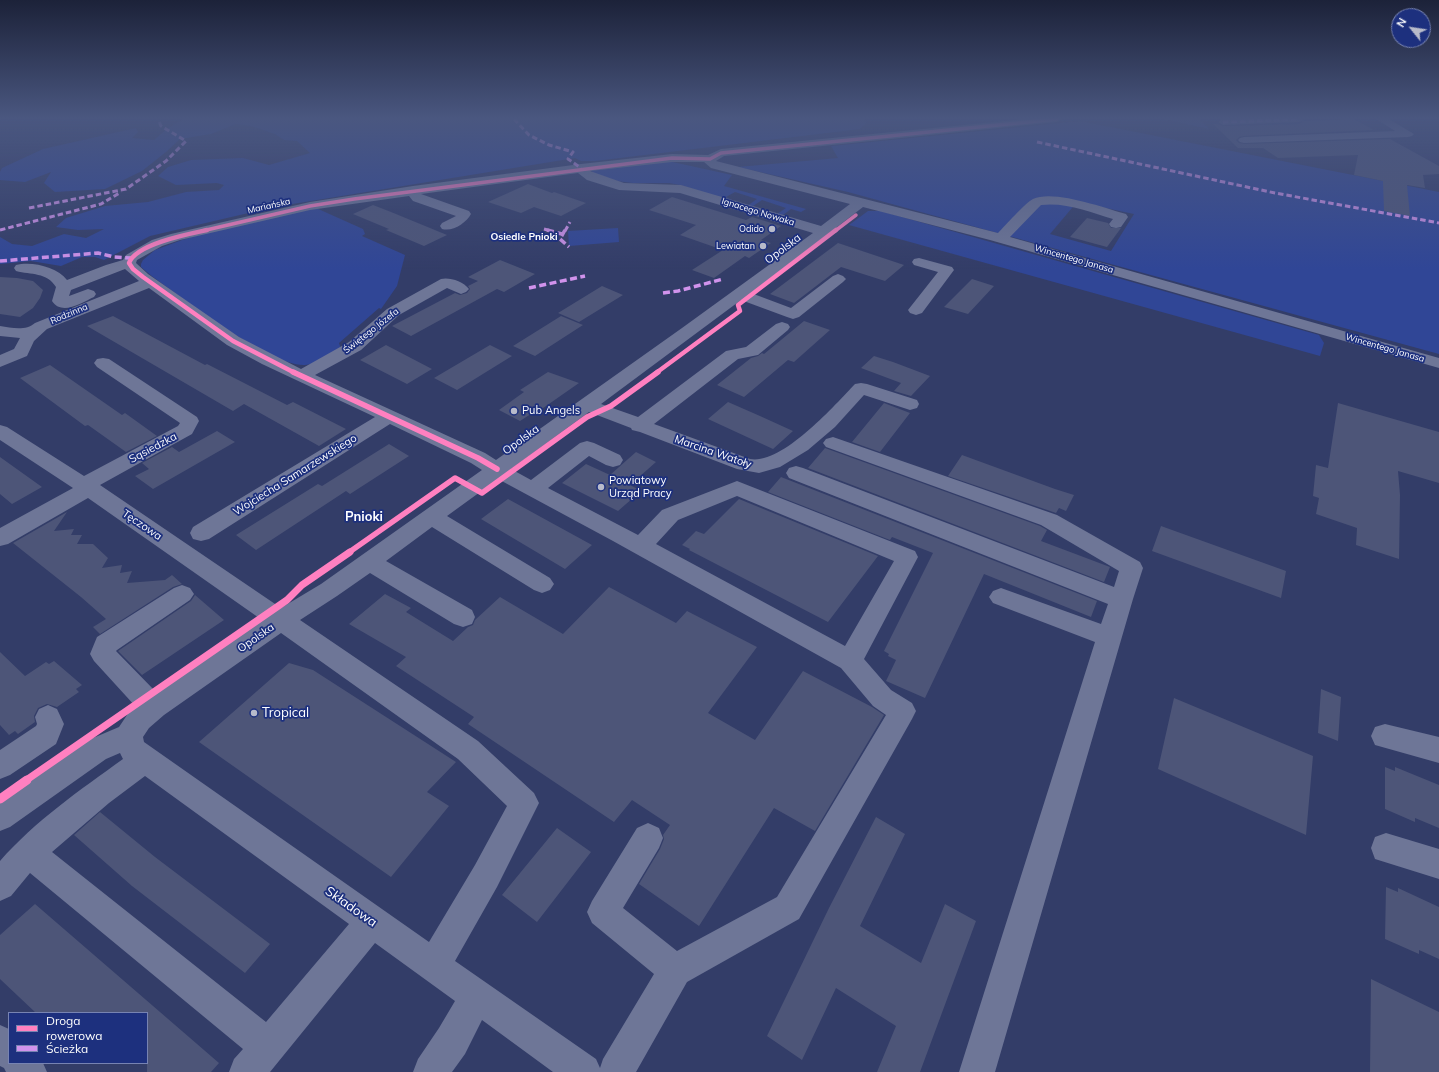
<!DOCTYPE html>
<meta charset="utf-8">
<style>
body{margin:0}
#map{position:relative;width:1439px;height:1072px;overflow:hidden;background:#333d68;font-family:Mulish,sans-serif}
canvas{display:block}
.legend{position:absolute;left:8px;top:1012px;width:140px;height:52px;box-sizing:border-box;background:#1d307e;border:1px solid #7783b2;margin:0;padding:5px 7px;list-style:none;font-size:12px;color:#fff}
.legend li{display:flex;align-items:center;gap:8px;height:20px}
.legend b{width:20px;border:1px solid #7783b2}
.north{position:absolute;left:1391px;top:8px;width:40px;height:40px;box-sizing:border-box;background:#1d307e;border:1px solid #7783b2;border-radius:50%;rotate:300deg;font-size:11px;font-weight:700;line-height:16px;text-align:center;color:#fff}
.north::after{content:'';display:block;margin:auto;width:14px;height:18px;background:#b8bbca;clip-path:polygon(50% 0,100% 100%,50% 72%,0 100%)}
</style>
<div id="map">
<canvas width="1439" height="1072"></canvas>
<ul class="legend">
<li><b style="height:5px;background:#ff80c0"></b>Droga rowerowa</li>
<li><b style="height:5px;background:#d193ec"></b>Ścieżka</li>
</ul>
<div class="north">N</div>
</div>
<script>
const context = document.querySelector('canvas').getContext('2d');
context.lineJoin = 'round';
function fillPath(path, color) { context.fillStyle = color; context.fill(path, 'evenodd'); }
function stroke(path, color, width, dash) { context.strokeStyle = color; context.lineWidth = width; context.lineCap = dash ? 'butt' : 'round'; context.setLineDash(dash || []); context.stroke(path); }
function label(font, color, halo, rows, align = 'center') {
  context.font = font + ' Mulish,sans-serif'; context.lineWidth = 3.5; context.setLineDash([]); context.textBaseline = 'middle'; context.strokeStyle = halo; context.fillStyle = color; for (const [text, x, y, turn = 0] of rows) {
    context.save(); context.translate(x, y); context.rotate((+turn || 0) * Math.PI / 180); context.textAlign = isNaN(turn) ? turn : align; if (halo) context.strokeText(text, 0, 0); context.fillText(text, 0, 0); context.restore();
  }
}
const green = new Path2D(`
 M184 119H865L867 122 860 129 595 161H581L575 158 274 207 150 236 104 260 95 257H82L61 266 31 261 0 264V237L12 244 32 246 64 234 86 238 104 229 78 230 56 227 66 218 105 206 148 202 186 192 219 190 224 185 217 183 176 185 158 176 168 167 191 160 243 158 269 165 310 153 297 141 284 140 275 134 251 126 236 124 211 134 180 139 166 152 142 171 105 189 55 192 44 183 51 172 25 182 0 180V172L2 168 43 149 136 128 138 132 132 138 154 140 168 128Z
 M1163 119H1200L1209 129Z
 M1080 121 1439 192V354L848 192 738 167 838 158 831 146ZM1077 202 1134 214 1111 251 1050 234Z
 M668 161 732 175 724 186 806 209 801 212 791 209 783 215 777 214 786 208 762 200 753 206H747L757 199 735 192 726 197 732 200 731 201 680 185 669 183H633L617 181 593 173 591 170Z
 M316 208 363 229 365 234 362 236 405 255 397 286 381 309 379 308 339 343 341 349C330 355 318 364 305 365 271 367 183 298 153 277L141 267V264L143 260 155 250 182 240 208 232Z
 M868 211H881L1319 335 1324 343 1320 356 849 225Z
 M618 228 619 242 569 246 568 231Z`);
const building = new Path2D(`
 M1354 119 1374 130 1244 136 1239 137 1236 140 1239 143 1244 144 1390 139 1439 166V174L1423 175 1425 188 1407 185 1410 216 1384 211 1383 181 1354 175 1358 155 1278 158 1263 148H1238L1213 124H1218L1223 126 1299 124 1304 121Z
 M528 184 552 193 554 192 586 203 561 216 534 207 521 213 488 202Z
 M672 197 746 220 752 217 781 226 761 240 771 243 749 258 745 256 714 278 692 270 723 250 680 235 696 225 649 210Z
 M373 205 391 212 447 235 424 246 386 230 389 229 353 214Z
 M1087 218 1108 223 1111 228H1121L1107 247 1070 237Z
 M838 243 904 265 885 281 841 267 794 303 770 294Z
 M500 260 535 274 504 292 497 289 411 336 392 326 455 293 460 295 467 293 470 289 468 286 478 281 468 277Z
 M0 277 17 278 33 281 43 290 40 298 33 308 20 317 0 314Z
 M972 279 994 286 968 314 944 307Z
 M602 286 623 295 579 322 558 313Z
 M113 316 205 365 207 364 287 405 293 402 346 429 319 446 244 404 233 411 87 326Z
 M561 316 583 325 535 356 513 346Z
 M804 321 830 330 794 362 788 360 744 397 717 385 751 358 758 356 762 353 764 354Z
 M386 345 432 369 407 384 360 360Z
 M490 345 512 356 457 390 434 378Z
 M874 356 893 362 930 376 911 396 894 391 901 383 861 368Z
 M50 365 122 415 125 413 157 436 126 452 88 425 85 426 20 378Z
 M548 372 579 383 536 413 534 412 520 421 499 410 524 392 520 390Z
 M728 402 760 416 793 431 773 449 708 419Z
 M884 403 910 413 880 452 852 442Z
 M1338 403 1439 432V483L1398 471 1400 495 1399 559 1356 545 1357 528 1316 514 1319 498 1313 496 1316 465 1328 468Z
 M217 431 235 442 153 489 135 476 149 469 142 463 172 447 179 452Z
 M389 444 409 456 350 494 346 491 256 550 236 535 318 484 322 486Z
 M825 448 1040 526 1047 530 1041 541 1110 567 1104 582 808 468Z
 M636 452 656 462 630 485 641 491 618 511 562 483 586 464 610 475Z
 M962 455 1055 489 1074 495 1066 511 1059 508 1056 513 948 476Z
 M0 457 42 487 12 504 0 494Z
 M781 477 1097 601 1091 617 984 574 925 698 886 681 896 660 888 656 889 654 884 651 933 553 892 537 890 540 768 492Z
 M508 499 592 545 565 569 481 519Z
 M739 499 878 556 828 622 689 550 690 549 682 545 696 531 704 534Z
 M67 512 54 531 74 529 71 535H82L77 544H93L108 558 102 568 122 565 120 573 132 571 127 583 165 580 172 575 182 584 173 587 100 634 93 627 106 619 81 597 13 543Z
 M1161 526 1286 571 1281 598 1152 551Z
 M609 587 676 623 687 611 757 647 708 713 755 740 803 671 872 707 884 715 815 831 774 808 699 926 639 884 660 849 664 839 663 835 670 825 632 800 614 822 468 724 474 717 396 666 406 657 349 624 385 594 411 608 406 612 453 641 468 627 473 625 475 620 500 597 563 634Z
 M195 595 224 620 142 675 118 651 191 601Z
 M0 652 25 676 46 662 49 664 54 661 82 685 76 689 79 692 57 707 47 704 38 708 34 716 35 722 18 734 15 731 9 735 0 725Z
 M289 663 313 670 456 762 427 792 449 806 391 877 199 742Z
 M1321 689 1341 697 1338 741 1318 733Z
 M1174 698 1313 756 1306 835 1158 769Z
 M1385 767 1395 771V767L1439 785V828L1415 818V822L1385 809Z
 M100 812 155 857 270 944 245 973 132 886 74 835Z
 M876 817 905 834 860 926 921 963 945 904 976 921 920 1072H877L896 1026 836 988 802 1060 767 1036 829 908Z
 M557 828 591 852 537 922 502 895Z
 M1386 887 1398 892V888L1439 907V959L1419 950V954L1385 939Z
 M35 904 219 1063 211 1072H147V1013H36L0 979V935Z
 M1371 979 1439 1012V1072H1370Z`);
const minor = new Path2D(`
 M1024 119H1062L1057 122 724 156 716 161 998 233C1005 226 1025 203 1033 199 1053 189 1105 208 1126 214L1128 217 1121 227 1116 228 1111 227 1109 224 1113 219C1090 212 1066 202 1041 205L1010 237 1439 358V368L990 240 863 207 751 293 791 308 833 276 838 274 843 276 846 279 843 282 799 317 793 319 787 317 741 300 601 404 638 417 726 351 746 347 776 324 782 322 788 324 790 327 788 330 758 355 738 359 654 424 750 459C782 465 834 406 855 384L861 383 867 384 917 400 919 404 917 408 910 410 864 395 835 427 808 450 780 467 759 473 737 469 640 432 632 430 631 428 589 412 511 469 531 480 580 443 587 441 594 443 620 455 623 460 620 465 613 467 606 465 589 456 548 488 638 535 662 510 737 481 915 551 918 557 864 659 891 690 912 703 916 711 912 719 799 919 687 982 636 1072H553L482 1020 465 1054 452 1072H413L418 1059 439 1028 455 1001 375 943 270 1072H229L234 1059 243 1049 30 873 11 896 0 901V861C35 821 80 790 123 759L120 753 106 759 10 827 0 831V800L86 741 119 727 129 712 136 707 94 661 90 654 97 637 174 588 182 585 190 588 194 594 190 600 117 650 116 651 156 692 262 620 88 498 8 544 0 546V528L73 488 0 440V425L7 427 84 476 178 426 180 423 97 367 94 363 97 359 103 358 109 359 197 417 199 421 192 434 100 485 281 608 321 584 482 470 471 463 390 424 209 539 201 541 193 539 190 533 193 527 375 417 262 364 227 345 149 288 47 329 34 341 27 356 0 367V355L14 349 20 338 0 336V326C12 328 26 331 35 323L139 281 125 269 71 290 69 296 88 289 94 291 96 294 94 297C81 303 62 316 52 301L56 287C47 272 31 275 16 271L14 268 16 265C32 261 57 267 67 280L106 265 123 260 126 255 152 240 171 234 310 202 413 186 581 164 672 154 708 155 721 149ZM672 162H704L711 168 850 204 821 226 681 185 624 183 590 171ZM578 173 587 180 619 190 680 193 813 233 682 328 496 460 485 453 315 375 361 350 399 315 447 288 461 294 466 292 469 289C463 281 449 277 441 279L387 309 349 342 301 369 239 337 148 274 136 263 137 260 162 246 180 240 310 210 409 196 413 201 456 216 442 223 440 226 442 229C453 232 466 223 471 214L469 211 421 194ZM498 479 613 541 841 668 873 706 886 715 777 897 677 951 623 908 659 848 663 838 659 828 648 823 637 828 592 901 587 912 592 923 654 974 603 1059 600 1068 596 1059 455 961 497 887 539 803 534 793 478 741 300 620 337 596 370 573 454 624 463 627 472 624 475 617 472 610 386 561 432 527 534 590 542 593 550 590 554 584 550 578 447 516ZM737 496 894 561 845 646 656 544 678 520ZM281 633 458 759 507 806 475 865 429 942 144 742 143 737 149 728 164 715ZM145 776 349 924 266 1022 52 852 109 803Z
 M1222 119H1304L1299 122 1223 125 1218 122Z
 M1376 119H1389L1414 134 1412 136 1408 137 1244 143 1240 142 1238 140 1240 138 1244 137 1395 131Z
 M919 258 952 267 954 270 922 313 916 315 910 313 908 310 938 272 914 265 912 262 914 259Z
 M833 437 1057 515 1140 562 1143 568 1133 599 995 1072H959L1095 642 993 603 989 597 993 591 1001 588 1101 624 1108 604 789 478 786 473 789 468 796 466 803 468 1114 587 1119 571 1041 525 826 447 823 443 826 439Z
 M48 705 57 709 64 724 56 744 10 775 0 779V750L36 726 37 724 35 717 39 709Z
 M1385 724 1439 737V763L1375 745 1371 736 1375 727Z
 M1386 833 1439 849V879L1375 859 1371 848 1375 837Z
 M0 1025 9 1029V1063H43L47 1072H6L4 1068 0 1066Z`);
const quietFar1 = new Path2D(`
 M514 119 529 135 549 145 573 152 568 159 581 168
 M1223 122 1299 119
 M1037 142 1275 193 1439 223
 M29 208 126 189 166 161 186 141 161 126 158 119
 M544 229 551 231
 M0 230 101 204 121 192
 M565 231 570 222`);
const quiet = new Path2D(`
 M547 230 562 234
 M565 230 560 239 569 247
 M0 261 98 253 114 257 131 258
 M529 288 585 276
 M663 293 678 291 723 279`);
const cyclewayFar4 = new Path2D(`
 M202 231 310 206 354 199 672 158 710 159 721 153 1057 119
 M835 231 856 215`);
const cyclewayFar3 = new Path2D(`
 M207 230C188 234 136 244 129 263L133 269 143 277 233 341 295 373
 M656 373 740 311 738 305 836 230`);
const cyclewayFar2 = new Path2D(`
 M293 372 478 458 497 469
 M348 553 455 478 482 493 587 417 611 406 658 372`);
const cyclewayFar1 = new Path2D(`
 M25 781 287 600 302 585 350 552`);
const cycleway = new Path2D(`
 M0 799 27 780`);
const markers = [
 [772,229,4,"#b8bbca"],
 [763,246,4,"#b8bbca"],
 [514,411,4,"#b8bbca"],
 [601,487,4,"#b8bbca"],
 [254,713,4,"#b8bbca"]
];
const farStreetnames = [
 ["Mariańska",269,206,-13],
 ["Ignacego Nowaka",758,212,17],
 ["Wincentego Janasa",1074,259,16],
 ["Rodzinna",69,314,-23],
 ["Świętego Józefa",371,331,-38],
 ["Wincentego Janasa",1385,348,16]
];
const farPoinames = [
 ["Odido",764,229],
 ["Lewiatan",755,246]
];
const farNeighbourhoodnames = [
 ["Osiedle Pnioki",524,237]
];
const streetNames = [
 ["Opolska",783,249,-37],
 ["Opolska",521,440,-36],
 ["Sąsiedzka",153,448,-28],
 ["Marcina Watoły",713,452,19],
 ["Wojciecha Samarzewskiego",295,475,-32],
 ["Tęczowa",142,525,34],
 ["Opolska",256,638,-35]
];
const poiNames = [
 ["Pub Angels",522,411],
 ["Powiatowy",609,481],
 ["Urząd Pracy",609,494]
];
const quarterNames = [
 ["Pnioki",364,517]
];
const nearPoinames = [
 ["Tropical",262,713]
];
const nearStreetnames = [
 ["Składowa",351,907,35]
];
fillPath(green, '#304696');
fillPath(building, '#4d5578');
fillPath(minor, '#6e7697');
stroke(quietFar1, '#d193ec', 3, [5.5, 3]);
stroke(quiet, '#d193ec', 3.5, [7, 3.5]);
stroke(cyclewayFar4, '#ff80c0', 3.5);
stroke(cyclewayFar3, '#ff80c0', 4.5);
stroke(cyclewayFar2, '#ff80c0', 5.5);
stroke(cyclewayFar1, '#ff80c0', 7);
stroke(cycleway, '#ff80c0', 9);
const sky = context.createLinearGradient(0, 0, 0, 269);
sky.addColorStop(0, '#1c2239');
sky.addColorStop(0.44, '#4a5780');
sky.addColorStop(1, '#4a578000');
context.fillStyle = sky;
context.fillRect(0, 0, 1439, 269);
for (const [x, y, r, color] of markers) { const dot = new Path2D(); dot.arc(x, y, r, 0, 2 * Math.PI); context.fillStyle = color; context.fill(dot); stroke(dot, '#1d307e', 1.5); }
label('9px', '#fff', '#1d307e', farStreetnames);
label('9px', '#fff', '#1d307e', farPoinames, 'right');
label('bold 10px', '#fff', '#1d307e', farNeighbourhoodnames);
label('11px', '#fff', '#1d307e', streetNames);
label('11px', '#fff', '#1d307e', poiNames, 'left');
label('bold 13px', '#fff', '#1d307e', quarterNames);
label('13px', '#fff', '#1d307e', nearPoinames, 'left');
label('13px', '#fff', '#1d307e', nearStreetnames);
</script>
